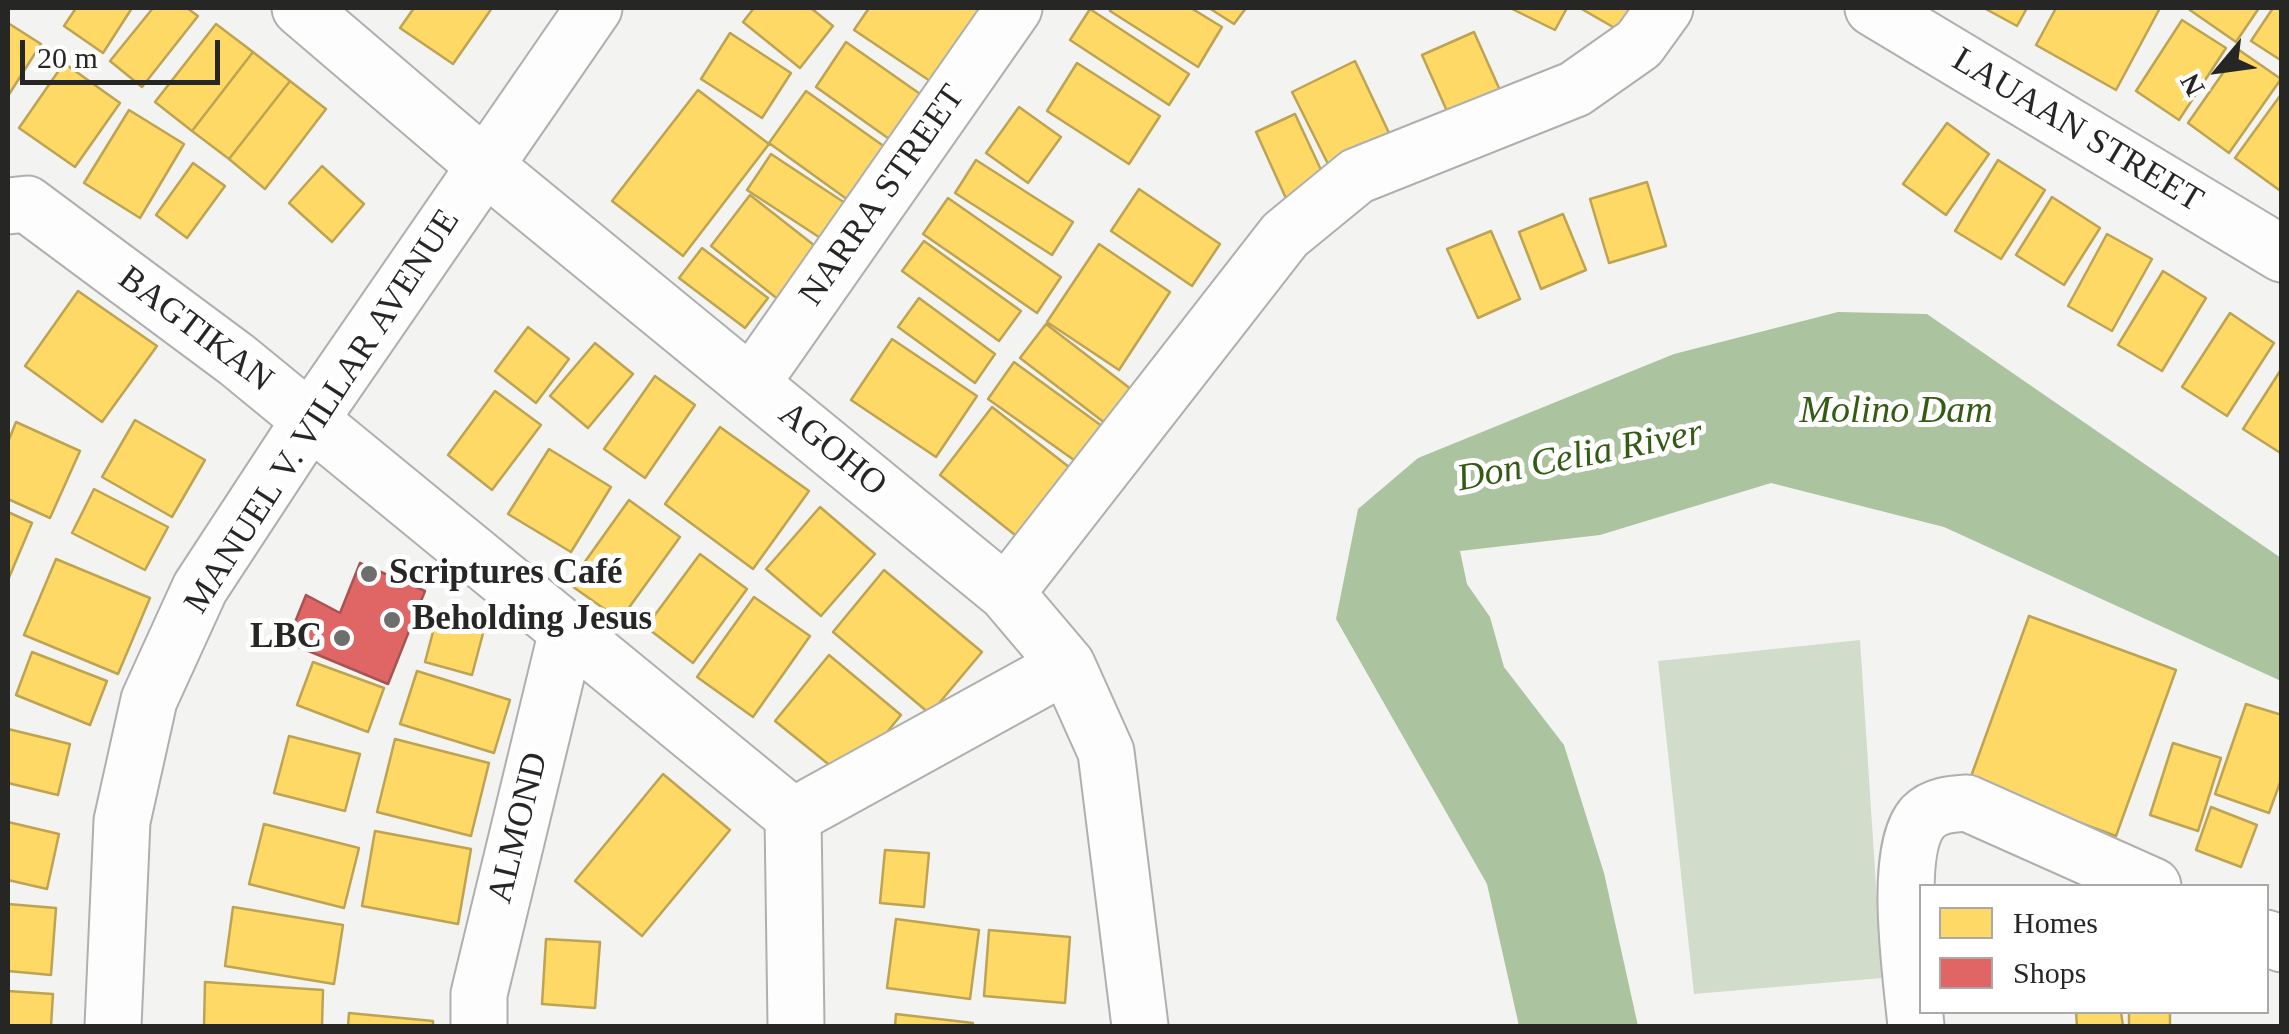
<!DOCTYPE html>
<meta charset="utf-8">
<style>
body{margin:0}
#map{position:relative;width:2289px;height:1034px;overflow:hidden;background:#f3f4f2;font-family:"Times New Roman",serif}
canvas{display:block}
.frame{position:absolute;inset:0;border:10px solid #262725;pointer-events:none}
.legend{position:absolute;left:1919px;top:884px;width:350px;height:130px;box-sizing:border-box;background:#fff;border:2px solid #a8a9a8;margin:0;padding:12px 18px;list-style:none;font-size:30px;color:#262725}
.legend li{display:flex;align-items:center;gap:20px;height:50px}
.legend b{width:50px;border:2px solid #a8a9a8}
.north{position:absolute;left:2169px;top:20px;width:100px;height:100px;-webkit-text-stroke:8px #fff;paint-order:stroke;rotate:241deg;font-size:28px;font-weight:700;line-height:40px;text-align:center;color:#262725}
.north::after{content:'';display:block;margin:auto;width:35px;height:45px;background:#262725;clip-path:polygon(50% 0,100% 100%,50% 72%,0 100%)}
.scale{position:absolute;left:20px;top:40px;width:200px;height:45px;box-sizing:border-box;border:5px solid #262725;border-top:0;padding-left:12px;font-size:30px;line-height:35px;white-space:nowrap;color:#262725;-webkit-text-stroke:8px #fff;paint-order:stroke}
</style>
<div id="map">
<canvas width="2289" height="1034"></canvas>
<div class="frame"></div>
<ul class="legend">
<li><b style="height:28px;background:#ffd966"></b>Homes</li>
<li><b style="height:28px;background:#e06666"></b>Shops</li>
</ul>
<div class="north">N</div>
<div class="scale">20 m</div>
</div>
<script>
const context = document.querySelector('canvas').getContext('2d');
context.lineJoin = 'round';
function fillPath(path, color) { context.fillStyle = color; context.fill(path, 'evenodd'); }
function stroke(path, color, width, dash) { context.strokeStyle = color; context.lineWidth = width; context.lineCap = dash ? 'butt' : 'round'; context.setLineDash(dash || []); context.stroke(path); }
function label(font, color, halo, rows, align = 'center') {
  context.font = font + ' "Times New Roman",serif'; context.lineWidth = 10; context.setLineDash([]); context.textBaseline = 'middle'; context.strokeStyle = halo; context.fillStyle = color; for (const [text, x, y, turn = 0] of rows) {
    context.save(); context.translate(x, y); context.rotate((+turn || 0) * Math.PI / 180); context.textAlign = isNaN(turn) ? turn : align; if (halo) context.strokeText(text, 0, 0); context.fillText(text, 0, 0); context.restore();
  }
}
const green = new Path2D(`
 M1860 640 1882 978 1694 994 1658 661Z`);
const water = new Path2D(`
 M1838 312 1927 314 2281 558V681L1944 527 1771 483 1600 535 1460 551 1467 584 1490 617 1504 667 1564 745 1604 873 1638 1026H1519L1487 884 1336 619 1358 509 1418 458 1674 354Z`);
const homes = new Path2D(`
 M76 8H132L103 53 64 26Z
 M153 8H187L198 16 142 87 110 61Z
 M414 8H492L453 64 400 28Z
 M754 8H811L833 26 800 68 743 22Z
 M869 8H985L942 89 854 30Z
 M1112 8H1191L1222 27 1198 67 1110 11Z
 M1209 8H1246L1234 24Z
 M1510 8H1567L1555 30Z
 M1580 8H1657L1639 42Z
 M1984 8H2027L2017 26Z
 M2056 8H2160L2116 90 2036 45Z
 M2187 8H2259L2236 42Z
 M2273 8H2282V61L2251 41Z
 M1090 9 1189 74 1169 105 1070 40Z
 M2182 20 2226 48 2179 120 2136 91Z
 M8 23 41 44 8 96Z
 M216 24 253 52 192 131 155 102Z
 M1474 32 1507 106 1455 129 1422 55Z
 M730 33 791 73 762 118 701 79Z
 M846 42 923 96 892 141 816 87Z
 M2239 50 2281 79 2229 153 2188 123Z
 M253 52 290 81 229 159 192 131Z
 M1355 61 1399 154 1338 184 1292 92Z
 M64 63 120 103 75 167 19 128Z
 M1077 63 1160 116 1129 164 1047 111Z
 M290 81 326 109 265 189 229 159Z
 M698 90 769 144 683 256 612 201Z
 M806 91 892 152 855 205 769 143Z
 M2282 93V192L2235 158Z
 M1019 107 1061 137 1028 183 986 153Z
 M129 110 184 144 140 218 84 183Z
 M1295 114 1329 187 1289 205 1256 132Z
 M1947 123 1989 154 1946 215 1903 184Z
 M771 154 848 205 825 241 747 190Z
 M976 160 1073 222 1052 255 955 193Z
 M1998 160 2045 190 2001 259 1955 231Z
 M193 163 225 186 187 238 156 215Z
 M322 166 364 204 332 242 289 203Z
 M1647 182 1666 246 1609 263 1590 199Z
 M1139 189 1220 244 1192 286 1111 231Z
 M750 195 824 253 784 304 711 246Z
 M2052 197 2100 228 2064 285 2016 255Z
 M948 198 1061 277 1037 313 923 234Z
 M1563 214 1586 270 1541 289 1519 232Z
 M1491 231 1520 299 1478 318 1447 249Z
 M2107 234 2152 259 2112 331 2068 306Z
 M924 241 1021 311 999 341 902 271Z
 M1099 244 1170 292 1119 370 1047 322Z
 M702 248 768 298 745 328 679 278Z
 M2163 271 2206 298 2162 371 2118 345Z
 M78 291 157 346 102 422 25 366Z
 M919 298 995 354 975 383 898 327Z
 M2230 313 2274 343 2227 416 2182 387Z
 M1046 324 1144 399 1118 433 1020 358Z
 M528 327 569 359 536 403 495 371Z
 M892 339 977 396 936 457 851 400Z
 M595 343 633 374 588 428 550 396Z
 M1014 362 1106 429 1081 465 988 399Z
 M2282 368V454L2243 429Z
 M655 376 695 405 645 478 604 449Z
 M495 391 541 425 492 490 448 455Z
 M992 407 1078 474 1025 543 940 475Z
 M135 420 205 460 172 517 102 477Z
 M16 422 80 451 50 518 8 499V442Z
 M720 427 809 491 753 569 665 504Z
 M549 449 611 487 571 552 508 514Z
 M94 489 168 527 145 570 72 533Z
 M629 500 680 537 620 620 569 584Z
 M820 507 875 554 821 616 766 569Z
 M8 512 32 523 8 580Z
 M700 554 747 589 693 663 646 627Z
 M56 559 150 598 118 674 24 635Z
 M884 570 982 652 930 714 833 632Z
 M754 597 810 636 753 717 697 677Z
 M439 609 486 622 472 675 425 662Z
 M2029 616 2176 670 2116 836 1969 782Z
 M32 652 107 681 90 725 16 695Z
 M829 655 901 715 848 780 775 721Z
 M313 662 384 688 368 732 297 705Z
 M417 671 510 700 494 753 400 724Z
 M2246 704 2282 715V777L2269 813 2215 794Z
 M8 729 70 744 58 795 8 783Z
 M289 736 360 754 345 811 274 793Z
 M395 739 489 763 471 836 377 812Z
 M2173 743 2221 758 2198 831 2150 815Z
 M663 774 730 830 642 936 575 881Z
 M2211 807 2257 825 2241 867 2196 850Z
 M8 822 59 834 47 889 8 880Z
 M264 824 359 848 344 908 249 884Z
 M375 831 471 849 458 924 362 906Z
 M885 850 929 853 924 907 880 903Z
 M8 904 56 908 51 975 8 971Z
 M233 907 343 925 334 984 225 966Z
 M896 919 979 930 970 999 887 988Z
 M989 930 1070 937 1065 1003 984 996Z
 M546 939 600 942 595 1008 542 1004Z
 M205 982 323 990 322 1026H204Z
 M8 991 53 994 51 1026H8Z
 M2076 1012H2121L2123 1026H2077Z
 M2129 1012H2170V1026H2129Z
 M349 1013 433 1021V1026H348Z
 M896 1014 973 1023 972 1026H895Z`);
const shops = new Path2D(`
 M360 563 425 591 388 684 287 642 306 595 340 613Z`);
const minor = new Path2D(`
 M300 8 485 166 1006 593 1067 665 1106 752 1140 1026
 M1873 8 2282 254
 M8 206 27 204 237 360 793 816
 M751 384 1014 8
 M1006 593 1285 235 1357 176 1575 89 1639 44 1665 8
 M793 816 1067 665
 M793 816 796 1026
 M2266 938 2282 944
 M113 1026 122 821 149 700 200 588 310 420 594 8
 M479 1026V994L567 631
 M1916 1026C1912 980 1892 852 1923 817 1935 805 1952 804 1967 803L2153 886`);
const markers = [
 [369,574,10,"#6e6f6d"],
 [392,620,10,"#6e6f6d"],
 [342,638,10,"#6e6f6d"]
];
const streetNames = [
 ["LAUAAN STREET",2077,131,31],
 ["NARRA STREET",883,196,-55],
 ["BAGTIKAN",195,330,37],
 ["MANUEL V. VILLAR AVENUE",323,412,-57],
 ["AGOHO",832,450,39],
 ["ALMOND",519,828,-76]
];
const poiNames = [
 ["Scriptures Café",389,574],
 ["Beholding Jesus",412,620],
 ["LBC",322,638,"right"]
];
const waterNames = [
 ["Molino Dam",1896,412],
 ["Don Celia River",1580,457,-11]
];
fillPath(green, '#d1ddca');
fillPath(water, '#acc39f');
fillPath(homes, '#ffd966');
stroke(homes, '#bea452', 2.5);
fillPath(shops, '#e06666');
stroke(shops, '#a85352', 2.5);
stroke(minor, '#afb0ae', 59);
stroke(minor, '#fdfdfd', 55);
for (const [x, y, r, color] of markers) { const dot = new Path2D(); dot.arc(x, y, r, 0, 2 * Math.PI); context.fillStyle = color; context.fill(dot); stroke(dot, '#fff', 4); }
label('35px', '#262725', '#fff', streetNames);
label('bold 35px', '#262725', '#fff', poiNames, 'left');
label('italic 38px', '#335b14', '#fff', waterNames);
</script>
